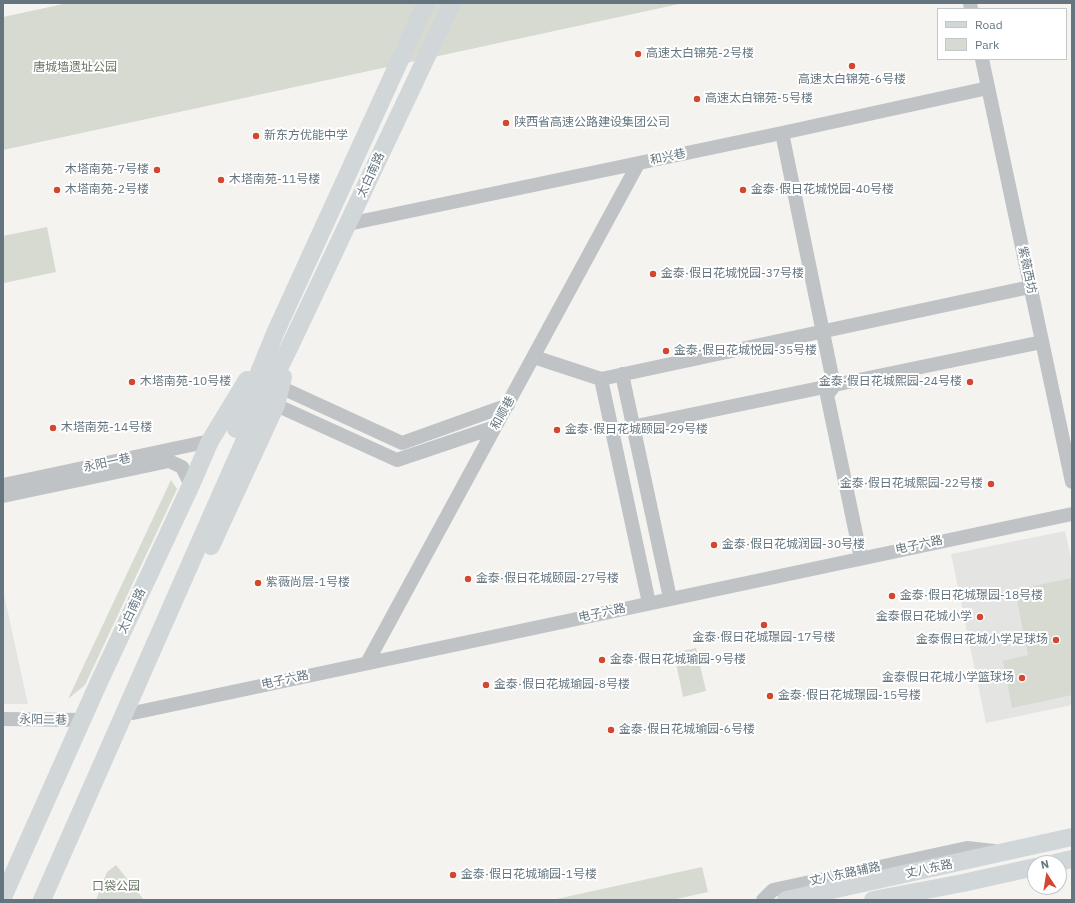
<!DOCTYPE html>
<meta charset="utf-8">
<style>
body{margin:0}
#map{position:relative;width:1075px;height:903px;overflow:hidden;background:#f4f3f0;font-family:"IBM Plex Sans",sans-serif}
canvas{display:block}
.frame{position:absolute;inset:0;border:4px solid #65757f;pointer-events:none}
.legend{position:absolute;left:937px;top:8px;width:130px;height:52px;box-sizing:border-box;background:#fff;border:1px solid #c1c8cc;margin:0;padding:5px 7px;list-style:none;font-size:12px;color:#65757f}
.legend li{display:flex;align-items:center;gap:8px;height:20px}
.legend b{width:20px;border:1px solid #c1c8cc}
.north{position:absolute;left:1027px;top:855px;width:40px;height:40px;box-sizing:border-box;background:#fff;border:1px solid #c1c8cc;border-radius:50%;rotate:348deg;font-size:11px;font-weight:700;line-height:16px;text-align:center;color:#65757f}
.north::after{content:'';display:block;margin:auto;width:14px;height:18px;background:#d4472f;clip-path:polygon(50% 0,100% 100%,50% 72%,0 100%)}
</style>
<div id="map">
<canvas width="1075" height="903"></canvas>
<div class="frame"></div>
<ul class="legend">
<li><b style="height:5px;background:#d1d6d9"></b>Road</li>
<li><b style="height:11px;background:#d6dad1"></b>Park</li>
</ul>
<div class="north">N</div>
</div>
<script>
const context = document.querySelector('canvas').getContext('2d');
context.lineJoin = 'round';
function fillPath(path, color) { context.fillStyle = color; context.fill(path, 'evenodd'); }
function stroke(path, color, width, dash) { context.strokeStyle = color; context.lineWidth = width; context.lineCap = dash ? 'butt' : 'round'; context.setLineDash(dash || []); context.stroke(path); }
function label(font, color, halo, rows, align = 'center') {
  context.font = font + ' "IBM Plex Sans","Noto Sans SC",sans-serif'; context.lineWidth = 4; context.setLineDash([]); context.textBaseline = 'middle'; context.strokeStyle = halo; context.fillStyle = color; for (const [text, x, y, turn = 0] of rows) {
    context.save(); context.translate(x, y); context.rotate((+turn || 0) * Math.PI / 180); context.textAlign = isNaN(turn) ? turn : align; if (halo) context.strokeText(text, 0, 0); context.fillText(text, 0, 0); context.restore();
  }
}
const built = new Path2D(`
 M1065 531 1072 563V705L986 723 951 554Z
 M3 590 28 704H3Z`);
const green = new Path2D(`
 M68 3H684L3 150V17Z
 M47 227 56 272 4 283 3 277V236Z
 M171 480 177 489 85 685 68 699Z
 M1072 578V695L1012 708 1003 661 1028 655 1015 590Z
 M696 648 706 691 683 697 674 653Z
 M116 865 144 900H96L107 872Z
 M702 867 708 892 672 900H552Z`);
const minor = new Path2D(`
 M970 3 971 9
 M982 59 1072 482
 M782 133 834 386 827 395 861 558
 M348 224 782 133 988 88
 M534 357 601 379 1030 287
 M622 374 670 598
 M601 379 649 603
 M280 387 402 443 508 405
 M276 405 397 460 495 427
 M612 431 1042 342
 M3 485 210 441
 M3 496 169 461 182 467 191 485
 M367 663 638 164
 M133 713 1072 514
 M3 719 82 720
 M763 900 773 890 967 848 994 851`);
const major = new Path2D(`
 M236 429 276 331 426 3
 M211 546 276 405 283 377
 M1055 863 1072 859
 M3 897 99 682 191 485 210 441 247 380
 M42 900 255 417 290 346 452 3
 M786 900 1072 837
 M873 900 963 883 1035 867`);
const markers = [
 [638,54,4,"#d4472f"],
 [852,66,4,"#d4472f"],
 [697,99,4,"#d4472f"],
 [506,123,4,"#d4472f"],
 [256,136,4,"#d4472f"],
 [157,170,4,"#d4472f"],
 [221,180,4,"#d4472f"],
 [57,190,4,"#d4472f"],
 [743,190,4,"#d4472f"],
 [653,274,4,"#d4472f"],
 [666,351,4,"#d4472f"],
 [132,382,4,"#d4472f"],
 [970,382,4,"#d4472f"],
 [53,428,4,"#d4472f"],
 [557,430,4,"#d4472f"],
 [991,484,4,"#d4472f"],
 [714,545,4,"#d4472f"],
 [468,579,4,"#d4472f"],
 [258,583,4,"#d4472f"],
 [892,596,4,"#d4472f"],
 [980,617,4,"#d4472f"],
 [764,625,4,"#d4472f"],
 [1056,640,4,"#d4472f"],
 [602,660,4,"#d4472f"],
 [1022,678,4,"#d4472f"],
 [486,685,4,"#d4472f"],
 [770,696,4,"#d4472f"],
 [611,730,4,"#d4472f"],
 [453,875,4,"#d4472f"]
];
const poiNames = [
 ["高速太白锦苑-2号楼",646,54],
 ["高速太白锦苑-6号楼",852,80,"center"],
 ["高速太白锦苑-5号楼",705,99],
 ["陕西省高速公路建设集团公司",514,123],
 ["新东方优能中学",264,136],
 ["木塔南苑-7号楼",149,170,"right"],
 ["木塔南苑-11号楼",229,180],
 ["木塔南苑-2号楼",65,190],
 ["金泰·假日花城悦园-40号楼",751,190],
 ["金泰·假日花城悦园-37号楼",661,274],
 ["金泰·假日花城悦园-35号楼",674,351],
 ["木塔南苑-10号楼",140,382],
 ["金泰·假日花城熙园-24号楼",962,382,"right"],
 ["木塔南苑-14号楼",61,428],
 ["金泰·假日花城颐园-29号楼",565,430],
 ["金泰·假日花城熙园-22号楼",983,484,"right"],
 ["金泰·假日花城润园-30号楼",722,545],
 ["金泰·假日花城颐园-27号楼",476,579],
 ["紫薇尚层-1号楼",266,583],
 ["金泰·假日花城璟园-18号楼",900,596],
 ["金泰假日花城小学",972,617,"right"],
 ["金泰·假日花城璟园-17号楼",764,638,"center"],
 ["金泰假日花城小学足球场",1048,640,"right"],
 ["金泰·假日花城瑜园-9号楼",610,660],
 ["金泰假日花城小学篮球场",1014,678,"right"],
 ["金泰·假日花城瑜园-8号楼",494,685],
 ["金泰·假日花城璟园-15号楼",778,696],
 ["金泰·假日花城瑜园-6号楼",619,730],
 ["金泰·假日花城瑜园-1号楼",461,875]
];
const parkNames = [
 ["唐城墙遗址公园",75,68],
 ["口袋公园",116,887]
];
const streetNames = [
 ["和兴巷",668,157,-12],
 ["太白南路",371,175,-65],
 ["紫薇西坊",1027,270,78],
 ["和顺巷",503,413,-61],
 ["永阳一巷",107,463,-12],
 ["电子六路",919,545,-12],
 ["太白南路",132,611,-65],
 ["电子六路",602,613,-12],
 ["电子六路",285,680,-12],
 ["永阳二巷",43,720,1],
 ["丈八东路",929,869,-12],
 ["丈八东路辅路",845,874,-12]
];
fillPath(built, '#e4e5e3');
fillPath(green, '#d6dad1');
stroke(minor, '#bfc3c6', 14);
stroke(major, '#d1d6d9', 18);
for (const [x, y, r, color] of markers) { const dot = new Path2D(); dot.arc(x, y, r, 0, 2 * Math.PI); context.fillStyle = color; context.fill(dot); stroke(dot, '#fff', 1.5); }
label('12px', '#65757f', '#fff', poiNames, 'left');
label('12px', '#697663', '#fff', parkNames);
label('12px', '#65757f', '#fff', streetNames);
</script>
